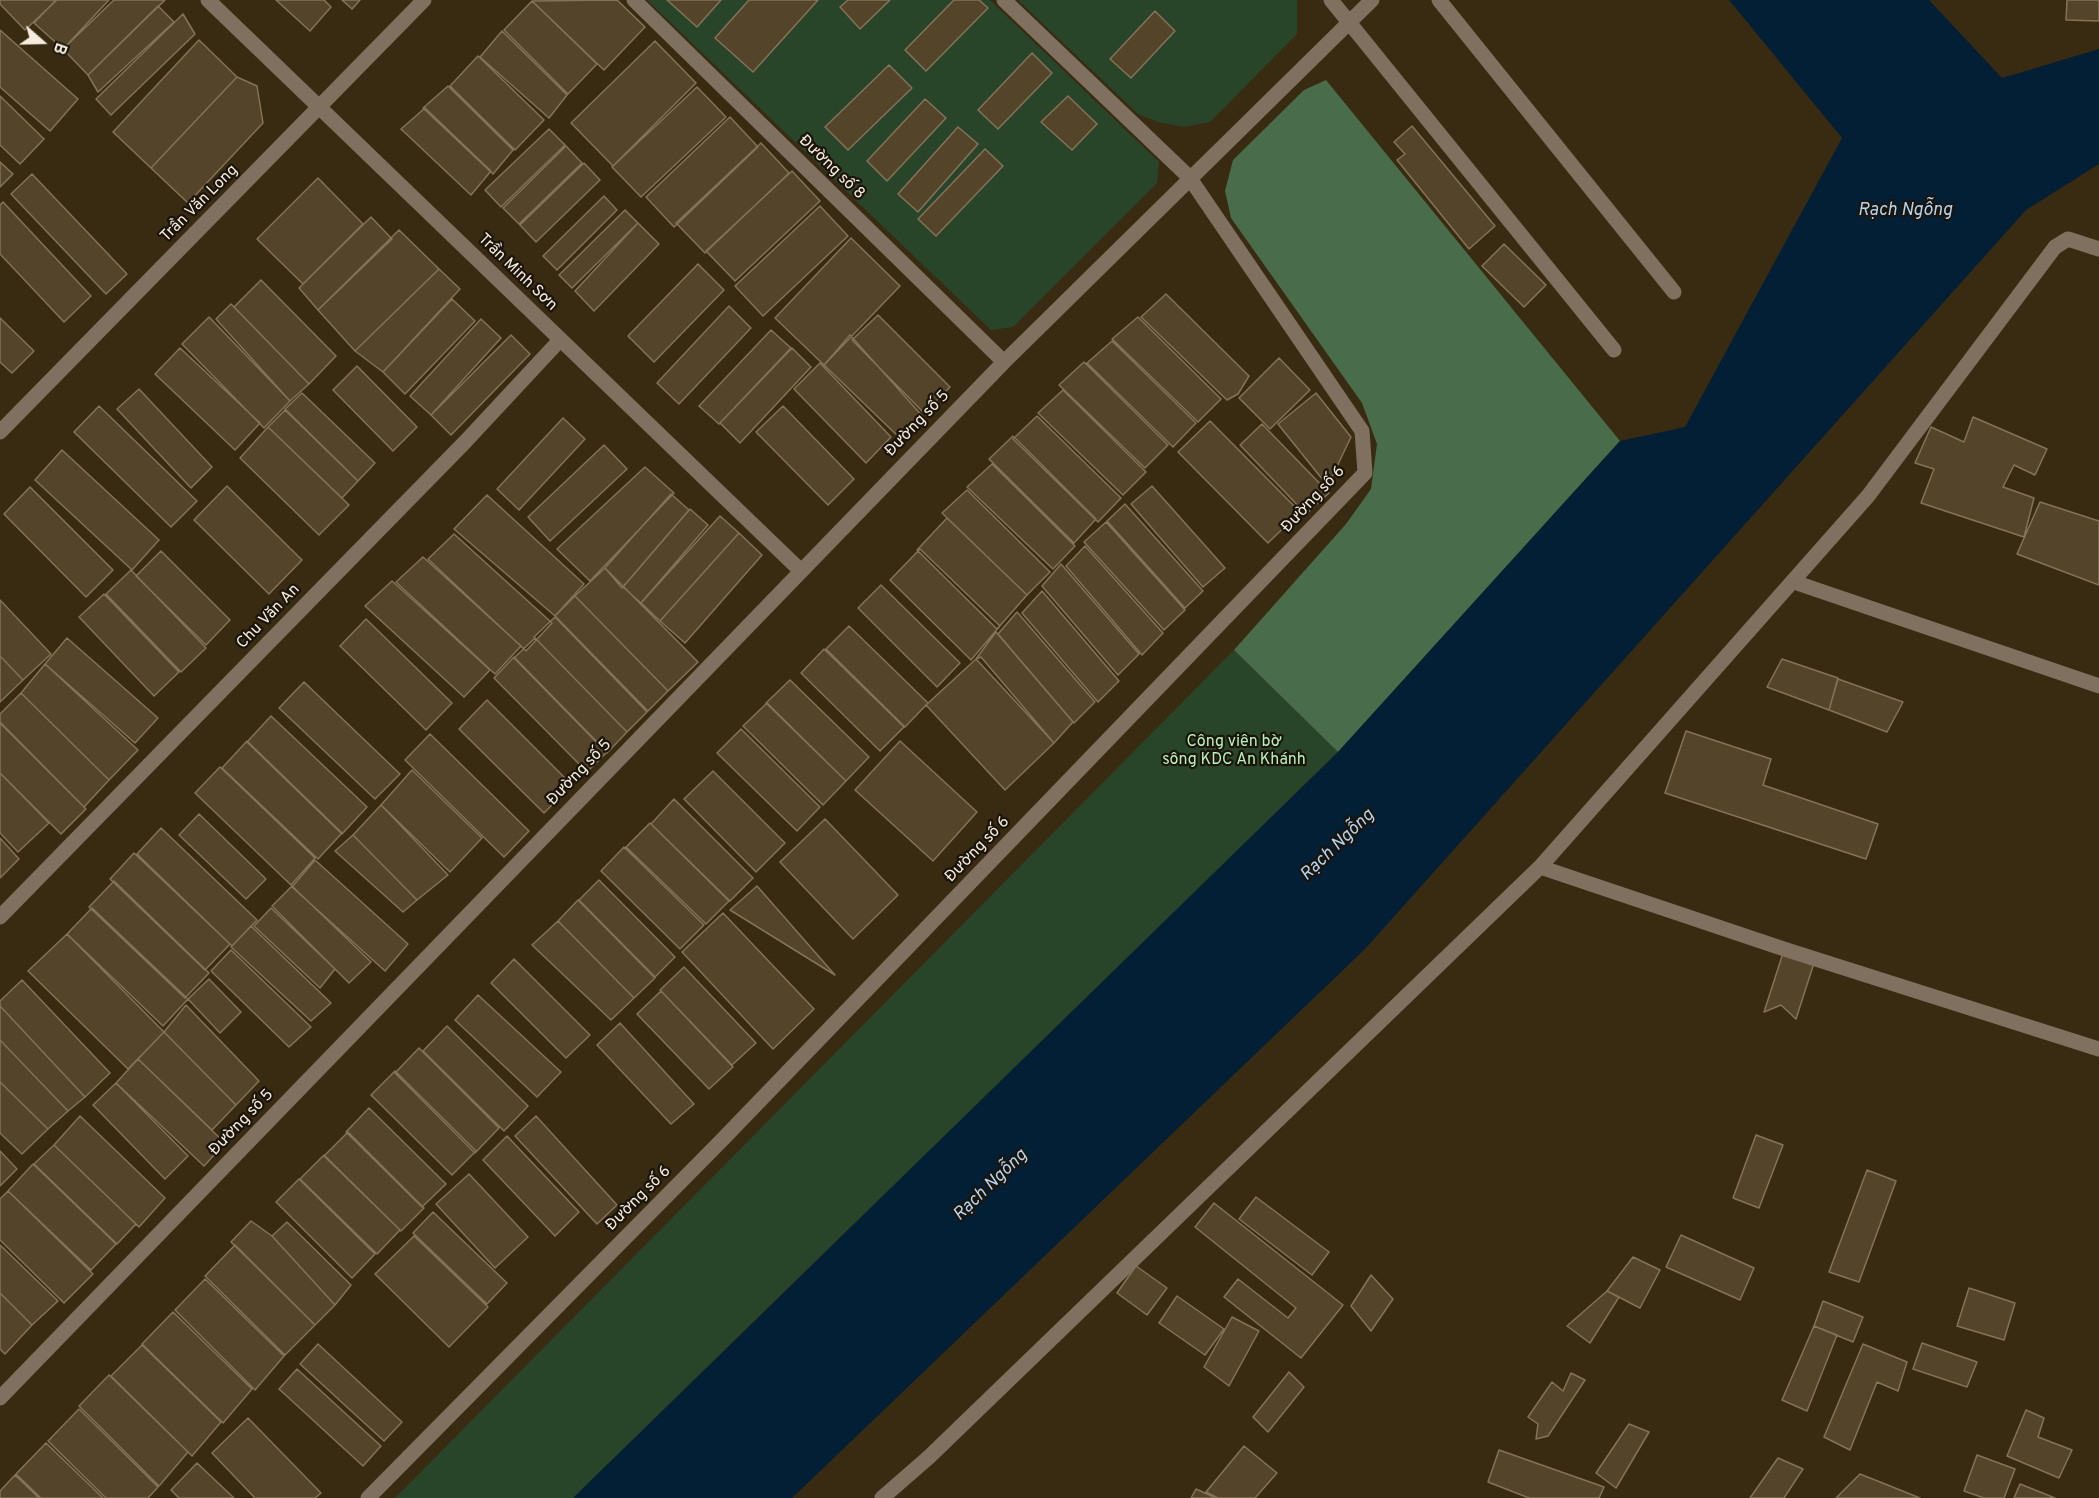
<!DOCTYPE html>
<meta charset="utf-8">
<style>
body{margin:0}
#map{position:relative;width:2099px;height:1498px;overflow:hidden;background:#392b11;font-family:Overpass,sans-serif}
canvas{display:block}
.north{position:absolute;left:12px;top:12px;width:60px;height:60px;-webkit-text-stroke:4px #1b140a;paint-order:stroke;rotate:110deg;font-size:16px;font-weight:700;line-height:24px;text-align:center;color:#f6ecdd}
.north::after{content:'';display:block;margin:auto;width:21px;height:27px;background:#f6ecdd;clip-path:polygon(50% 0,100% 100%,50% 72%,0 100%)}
</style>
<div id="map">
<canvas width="2099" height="1498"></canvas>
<div class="north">B</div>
</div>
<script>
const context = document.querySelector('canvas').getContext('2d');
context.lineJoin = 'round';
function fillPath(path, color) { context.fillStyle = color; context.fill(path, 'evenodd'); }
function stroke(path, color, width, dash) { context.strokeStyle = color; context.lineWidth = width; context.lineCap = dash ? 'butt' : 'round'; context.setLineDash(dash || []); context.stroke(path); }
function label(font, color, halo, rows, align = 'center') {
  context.font = font + ' Overpass,sans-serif'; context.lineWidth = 4.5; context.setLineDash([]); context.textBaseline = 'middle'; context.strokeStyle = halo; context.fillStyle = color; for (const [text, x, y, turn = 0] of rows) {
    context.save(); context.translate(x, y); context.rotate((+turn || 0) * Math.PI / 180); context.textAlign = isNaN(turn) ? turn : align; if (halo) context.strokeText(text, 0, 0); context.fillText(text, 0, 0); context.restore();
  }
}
const green = new Path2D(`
 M647 0H990L1159 162 1157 183 1013 327 991 330Z
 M1018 0H1297V34L1210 122 1184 127 1158 122 1138 114Z
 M1234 650 1338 752 573 1498H395Z`);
const forest = new Path2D(`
 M1326 80 1620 441 1338 752 1234 650 1346 524 1371 489 1377 444 1362 403 1231 218 1225 191 1233 160 1304 90Z`);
const water = new Path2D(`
 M1729 0H1929L2002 78 2099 49V164L2026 210 1365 949 792 1498H573L1338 752 1620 441 1685 427 1842 138Z`);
const building = new Path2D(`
 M0 0H57L25 30 0 4Z
 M56 0H109L63 49 34 23Z
 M114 0H165L88 75 63 49Z
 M276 0H324L331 7 310 31Z
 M342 0H360L352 9Z
 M617 0 645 27 604 70 532 1Z
 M667 0H721L697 27Z
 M749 0H818L753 72 715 38Z
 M848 0H890L860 29 840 7Z
 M954 0H979L988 8 926 71 905 50Z
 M2067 0H2099V21L2066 20Z
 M532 1 597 64 568 94 504 30Z
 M158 6 174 22 98 92 88 75Z
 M1155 11 1175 31 1131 78 1110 59Z
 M183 14 195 34 111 115 96 99Z
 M0 30 78 99 50 131 0 87Z
 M502 31 567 95 549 118 480 57Z
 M199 40 237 77 151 168 113 132Z
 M655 41 696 83 613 166 571 123Z
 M1032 53 1052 73 998 129 978 110Z
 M478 56 544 120 515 150 450 86Z
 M889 65 912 88 848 150 825 127Z
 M237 77 257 86 263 123 188 203 151 168Z
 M448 86 513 150 493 174 423 108Z
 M697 87 726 117 641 197 612 167Z
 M0 96 44 139 20 164 0 145Z
 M1068 96 1097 124 1072 150 1041 122Z
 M925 99 946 118 887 181 867 161Z
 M425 108 491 171 471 195 401 129Z
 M730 117 758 147 674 227 646 197Z
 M1412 126 1495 226 1469 249 1397 160 1405 154 1394 142Z
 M958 127 978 144 918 212 898 194Z
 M549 129 565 145 501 207 485 190Z
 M761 143 789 173 705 253 676 223Z
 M566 146 582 163 519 224 503 208Z
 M985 149 1003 166 936 236 918 219Z
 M0 162 13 174 0 187Z
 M584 163 600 180 536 242 520 225Z
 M792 171 820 201 735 281 706 251Z
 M32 174 127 274 106 294 11 194Z
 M318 178 363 224 303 284 257 239Z
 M604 196 617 210 557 270 543 256Z
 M3 202 91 296 64 322 0 254V205Z
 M820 206 848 236 763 316 735 286Z
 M625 210 638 223 572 288 559 275Z
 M371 217 392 239 318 310 299 288Z
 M638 223 659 244 594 311 575 291Z
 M399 230 439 269 355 351 318 310Z
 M851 238 900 286 824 365 775 318Z
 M1504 244 1546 285 1524 307 1482 266Z
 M698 264 724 290 654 362 628 336Z
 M439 269 460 289 383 372 355 351Z
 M261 280 336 356 309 384 234 307Z
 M1166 294 1249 376 1238 394 1227 400 1141 317Z
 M452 299 475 321 405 394 383 372Z
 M231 304 309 384 290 401 216 319Z
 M729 306 751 328 679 404 657 383Z
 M878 315 950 387 924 413 852 340Z
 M209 317 290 401 264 428 182 344Z
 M1138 317 1221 399 1198 422 1112 339Z
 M0 318 34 351 12 373 0 362Z
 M481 319 501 338 431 415 410 396Z
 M771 330 791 348 719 424 699 406Z
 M511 335 530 354 451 435 431 415Z
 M850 335 925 419 902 440 824 365Z
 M1112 341 1196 423 1173 447 1087 363Z
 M180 348 260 423 235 450 155 374Z
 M792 348 811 367 740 443 720 423Z
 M1279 358 1310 390 1270 429 1239 398Z
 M1084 362 1168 445 1145 468 1059 385Z
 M820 363 891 437 866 463 794 389Z
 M357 366 417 427 393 451 333 390Z
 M139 389 212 467 191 488 117 409Z
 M1063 390 1146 472 1123 495 1038 413Z
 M302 393 375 463 358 481 285 409Z
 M1316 393 1351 437 1332 477 1323 480 1278 424Z
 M99 406 197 501 171 527 74 432Z
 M783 406 854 479 828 505 756 432Z
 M285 410 358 481 342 498 268 427Z
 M1037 416 1121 498 1098 522 1013 439Z
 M1973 417 2047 449 2035 475 2014 465 2003 487 2034 498 2024 537 1921 503 1934 469 1915 463 1931 427 1964 442Z
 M563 418 585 439 519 510 497 489Z
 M1210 421 1300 512 1268 543 1178 452Z
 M1262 424 1329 493 1306 514 1240 445Z
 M268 427 349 505 319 535 240 458Z
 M1013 436 1096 519 1074 543 989 459Z
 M604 445 627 469 550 541 528 517Z
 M62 450 159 540 132 570 35 480Z
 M992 464 1075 546 1053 569 967 487Z
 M645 467 674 493 590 581 557 549Z
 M227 486 302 560 269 594 194 520Z
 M1152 486 1225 568 1203 587 1131 504Z
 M30 487 113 570 86 597 4 514Z
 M967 490 1050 572 1027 595 942 513Z
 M671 494 689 510 622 588 605 568Z
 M487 495 584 584 555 616 454 529Z
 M2040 502 2099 521V585L2017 554Z
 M1125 504 1203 591 1185 608 1107 521Z
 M690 509 708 525 641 603 623 587Z
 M720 516 739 533 660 621 641 603Z
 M947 518 1027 595 997 629 917 550Z
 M1106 522 1185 610 1164 630 1084 542Z
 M739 533 762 555 685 643 660 621Z
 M454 534 552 623 526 651 428 559Z
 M1085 546 1163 633 1142 655 1066 566Z
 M920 549 1000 626 971 660 890 580Z
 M161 551 230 620 206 645 136 576Z
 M423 557 521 646 495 674 396 582Z
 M1061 564 1139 654 1118 675 1042 586Z
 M605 568 698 662 668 691 575 596Z
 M131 570 206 648 181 672 106 594Z
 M392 581 490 670 464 697 365 606Z
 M881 585 960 663 937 687 858 608Z
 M1042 591 1119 681 1098 702 1022 613Z
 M104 594 179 672 154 696 79 617Z
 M575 596 668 691 648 711 555 616Z
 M0 600 51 654 23 680 0 656Z
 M1017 612 1095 702 1074 723 998 634Z
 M555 617 647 712 627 732 534 637Z
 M366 619 452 703 426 730 340 646Z
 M849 626 928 703 905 727 826 649Z
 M996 632 1073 722 1054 743 981 657 976 659Z
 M67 638 158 718 135 743 45 664Z
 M535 638 627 732 607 753 514 658Z
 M824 649 904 727 880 751 801 673Z
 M0 656 23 680 0 702Z
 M514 657 607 752 587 772 494 678Z
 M976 659 1054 743 1005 790 926 705Z
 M1782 659 1838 678 1829 710 1767 687Z
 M45 664 138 750 109 780 21 693Z
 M1838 679 1903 702 1887 732 1829 710Z
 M790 680 869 757 846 781 766 703Z
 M304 682 400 774 375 799 279 708Z
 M21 693 109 780 84 807 0 722V714Z
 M487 700 572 785 544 813 459 729Z
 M767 703 846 781 823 805 743 726Z
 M271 716 367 807 342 834 247 742Z
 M0 723 86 809 61 834 0 773Z
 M741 729 820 807 797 831 717 753Z
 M1686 731 1771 759 1763 785 1878 824 1866 859 1665 793Z
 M430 734 529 831 504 857 405 760Z
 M247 741 342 833 318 859 222 768Z
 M900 741 977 812 933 861 855 790Z
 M220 767 315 858 291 885 195 793Z
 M412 770 482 838 450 872 381 805Z
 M713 771 785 843 756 872 684 799Z
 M0 773 49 823 18 852 0 833Z
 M674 799 753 878 730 901 651 824Z
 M381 805 448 875 417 900 353 835Z
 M199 814 266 879 246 899 179 835Z
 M825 819 898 895 853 939 780 862Z
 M650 823 729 901 706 924 626 847Z
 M161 828 257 920 232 946 137 854Z
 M353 835 417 900 403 912 335 851Z
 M0 838 19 859 0 878Z
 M624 847 704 925 680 949 601 871Z
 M134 853 230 944 205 970 110 879Z
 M315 860 408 944 385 971 292 887Z
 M599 880 675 957 655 977 579 900Z
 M114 881 209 973 185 998 89 907Z
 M292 886 371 962 349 983 272 906Z
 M757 886 835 975 730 910Z
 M578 900 655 978 634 998 558 921Z
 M92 908 188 999 163 1026 67 934Z
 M271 908 335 969 320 988 254 926Z
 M723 913 814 1009 773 1049 682 952Z
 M558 921 634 998 611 1020 532 945Z
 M251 926 331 1003 311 1021 231 947Z
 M67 934 164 1032 128 1069 28 971Z
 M231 950 311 1027 289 1047 211 971Z
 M1783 953 1814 963 1796 1019 1781 1005 1764 1012Z
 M514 959 590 1035 566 1058 491 983Z
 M684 967 756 1043 732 1065 660 990Z
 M209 979 241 1012 220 1033 188 999Z
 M22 980 110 1073 85 1097 0 1006V1001Z
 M661 991 733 1067 709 1089 637 1014Z
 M478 995 561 1072 537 1097 455 1020Z
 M186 1005 259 1081 236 1105 164 1032Z
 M0 1006 85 1097 68 1111 0 1040Z
 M620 1023 694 1104 671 1124 597 1045Z
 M447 1026 528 1106 504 1131 423 1051Z
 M164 1032 236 1105 212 1130 138 1059Z
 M0 1040 68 1111 48 1129 0 1082Z
 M419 1048 499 1128 475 1153 395 1073Z
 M138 1059 225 1143 204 1166 116 1083Z
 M395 1071 476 1151 452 1175 371 1095Z
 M0 1082 48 1129 22 1154 0 1133Z
 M116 1083 188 1156 165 1179 93 1105Z
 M369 1108 446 1184 422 1207 346 1132Z
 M80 1116 165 1198 139 1227 54 1145Z
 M536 1116 617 1205 597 1224 515 1136Z
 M348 1132 424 1208 401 1231 324 1156Z
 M1756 1135 1783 1145 1759 1208 1733 1198Z
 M507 1136 579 1212 555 1236 483 1160Z
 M54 1145 136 1224 117 1244 34 1164Z
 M0 1151 17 1169 0 1186Z
 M324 1155 400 1230 377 1254 300 1179Z
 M33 1164 116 1244 91 1270 8 1191Z
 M1867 1170 1896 1181 1859 1282 1829 1272Z
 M469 1174 528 1237 495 1268 436 1204Z
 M299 1179 375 1254 352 1278 276 1202Z
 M8 1191 93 1274 64 1303 0 1240V1199Z
 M1256 1197 1329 1252 1312 1275 1239 1219Z
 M1214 1203 1343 1305 1301 1358 1224 1297 1238 1279 1288 1318 1296 1308 1195 1227Z
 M433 1212 507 1283 487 1304 413 1233Z
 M251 1221 272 1236 335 1305 315 1325 231 1242Z
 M287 1222 351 1285 335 1305 272 1236Z
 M1681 1235 1754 1268 1740 1300 1666 1267Z
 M414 1236 488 1307 449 1347 375 1274Z
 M0 1245 58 1301 32 1325 0 1293Z
 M235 1245 315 1325 285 1355 205 1276Z
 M1633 1257 1660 1270 1640 1308 1607 1291Z
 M1136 1266 1167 1288 1147 1315 1117 1293Z
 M1371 1275 1393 1299 1371 1331 1351 1306Z
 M205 1279 284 1356 255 1390 175 1310Z
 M1969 1288 2015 1303 2004 1340 1957 1326Z
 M1607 1291 1619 1297 1590 1343 1567 1326Z
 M0 1293 32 1325 5 1354 0 1349Z
 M1177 1296 1224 1329 1205 1355 1159 1323Z
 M1823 1301 1863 1317 1853 1342 1814 1326Z
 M173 1312 252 1389 223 1423 142 1344Z
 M1232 1317 1259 1331 1229 1386 1204 1367Z
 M1814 1326 1837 1335 1807 1411 1782 1400Z
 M1922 1343 1977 1362 1967 1387 1913 1369Z
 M318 1344 402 1422 384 1441 300 1364Z
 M1863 1344 1907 1362 1898 1391 1877 1382 1850 1450 1824 1437Z
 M142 1345 221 1422 192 1456 111 1376Z
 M297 1369 381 1446 363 1466 279 1389Z
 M1289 1372 1304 1387 1268 1432 1253 1417Z
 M1571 1373 1585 1380 1548 1436 1536 1439 1538 1424 1528 1417 1552 1382 1563 1391Z
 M109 1375 188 1452 159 1486 79 1406Z
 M79 1409 158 1487 148 1498H106L48 1441Z
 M2026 1410 2044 1418 2038 1437 2072 1450 2059 1478 2007 1456Z
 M248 1418 321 1493 315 1498H255L212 1453Z
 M1629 1424 1649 1432 1616 1488 1596 1473Z
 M46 1443 103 1498H41L16 1474Z
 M1244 1446 1277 1473 1255 1498H1218L1206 1492Z
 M1499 1450 1604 1487 1599 1498H1529L1488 1482Z
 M1977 1455 2015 1469 2004 1498H1984L1964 1491Z
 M1778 1458 1803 1469 1784 1498H1750Z
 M197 1463 234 1498H179L171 1490Z
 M1860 1474 1920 1498H1836Z
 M15 1475 39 1498H0V1491Z
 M2020 1484 2055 1498H2014Z
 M1196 1489 1216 1498H1191Z`);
const minor = new Path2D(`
 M208 0 801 571
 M634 0 1004 362
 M1331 0 1614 350
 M1439 0 1674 292
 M0 432 424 0
 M1794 582 2099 686
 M1540 867 1784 949 2099 1049
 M0 917 465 442 560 340
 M0 1398 1004 362 1372 0
 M368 1498 721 1141 1365 473 1362 431 1189 177 1004 0
 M882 1498 929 1457 1540 867 1868 496 2055 247 2068 239 2099 249`);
const streetNames = [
 ["Đường số 8",831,168,44],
 ["Trần Văn Long",200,204,-45],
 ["Trần Minh Sơn",517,273,44],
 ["Đường số 5",918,424,-46],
 ["Đường số 6",1314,500,-47],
 ["Chu Văn An",269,617,-46],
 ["Đường số 5",580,773,-46],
 ["Đường số 6",978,850,-46],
 ["Đường số 5",242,1123,-46],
 ["Đường số 6",639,1199,-45]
];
const parkNames = [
 ["Công viên bờ",1234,743],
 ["sông KDC An Khánh",1234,761]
];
const waterNames = [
 ["Rạch Ngỗng",1905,211],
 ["Rạch Ngỗng",1338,846,-44],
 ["Rạch Ngỗng",991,1186,-44]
];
fillPath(green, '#284529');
fillPath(forest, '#496d4a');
fillPath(water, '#031f35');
fillPath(building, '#53442a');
stroke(building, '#847358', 1.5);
stroke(minor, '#807060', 15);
label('16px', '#f6ecdd', '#1b140a', streetNames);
label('16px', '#b8f2b8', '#1b140a', parkNames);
label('italic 18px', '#b1d4f4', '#1b140a', waterNames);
</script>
